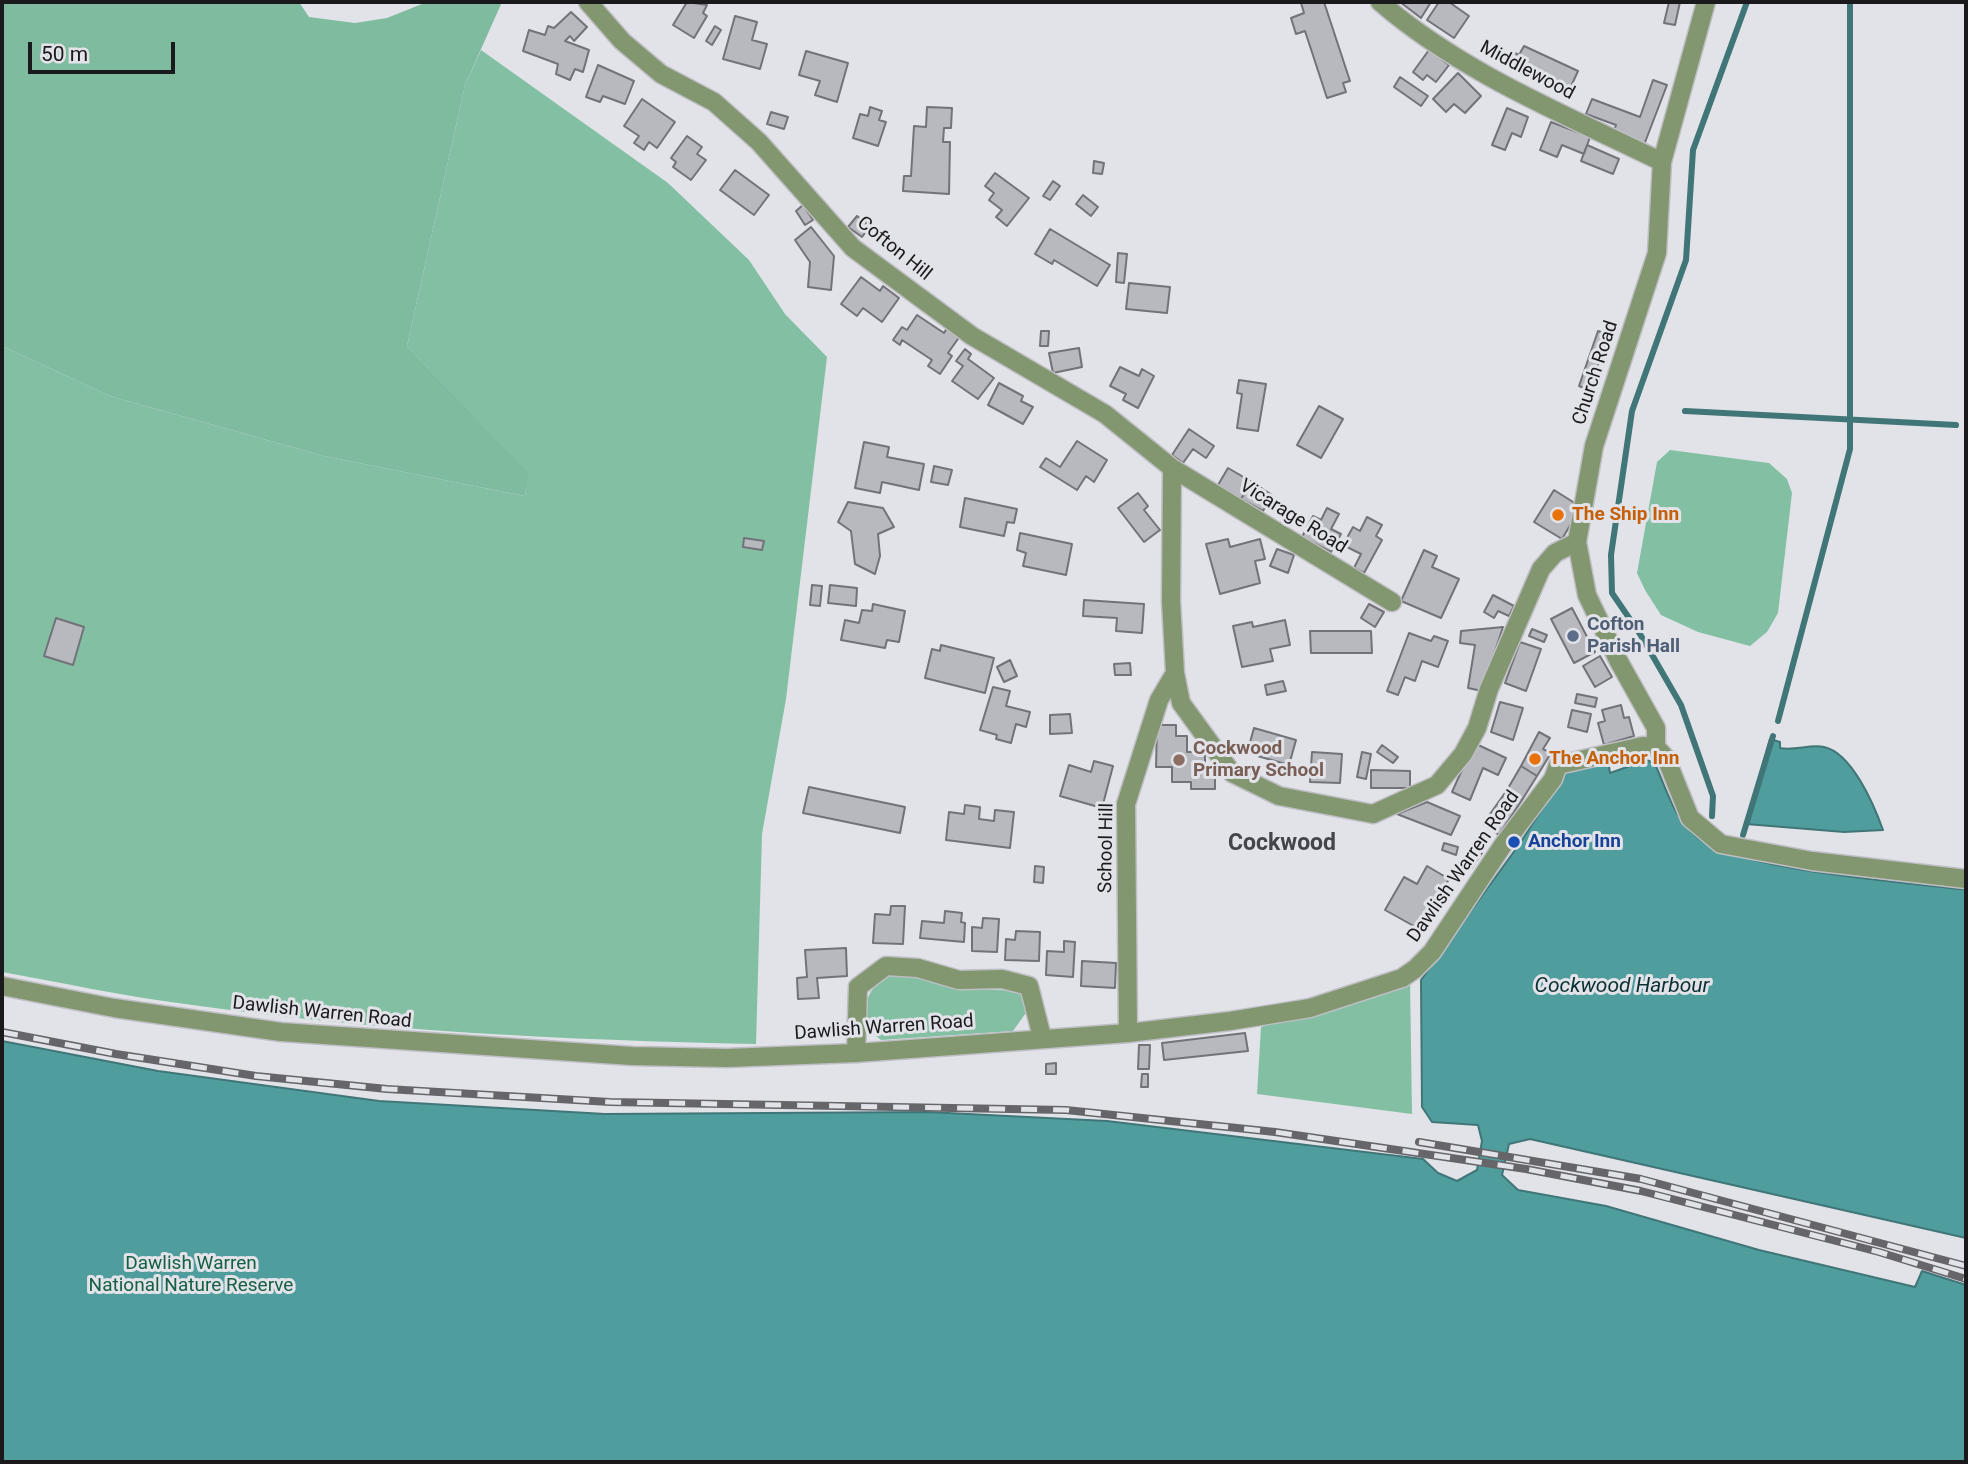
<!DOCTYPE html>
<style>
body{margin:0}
#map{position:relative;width:1968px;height:1464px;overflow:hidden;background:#e2e2e9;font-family:Roboto,sans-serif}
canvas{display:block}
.frame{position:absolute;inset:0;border:4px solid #1a1a1d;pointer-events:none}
.scale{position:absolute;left:28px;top:42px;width:147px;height:32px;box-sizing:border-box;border:4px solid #1a1a1d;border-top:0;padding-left:9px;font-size:21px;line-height:24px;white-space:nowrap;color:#1a1a1d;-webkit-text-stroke:5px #e2e2e9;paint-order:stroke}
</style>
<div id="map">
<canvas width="1968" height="1464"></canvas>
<div class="frame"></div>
<div class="scale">50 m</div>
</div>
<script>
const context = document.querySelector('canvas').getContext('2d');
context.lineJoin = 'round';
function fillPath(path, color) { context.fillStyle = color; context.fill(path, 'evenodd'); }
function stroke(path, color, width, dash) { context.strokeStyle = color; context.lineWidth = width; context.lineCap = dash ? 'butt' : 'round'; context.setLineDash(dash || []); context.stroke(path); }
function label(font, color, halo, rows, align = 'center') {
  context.font = font + ' Roboto,sans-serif'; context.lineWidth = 6; context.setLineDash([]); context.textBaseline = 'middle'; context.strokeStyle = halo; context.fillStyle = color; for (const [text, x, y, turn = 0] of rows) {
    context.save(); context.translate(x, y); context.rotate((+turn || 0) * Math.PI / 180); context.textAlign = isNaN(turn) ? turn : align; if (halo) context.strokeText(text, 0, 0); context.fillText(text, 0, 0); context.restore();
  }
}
const green = new Path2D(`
 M481 50 668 183 749 260 785 314 827 357 786 699 762 834 756 1044C565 1040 373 1031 185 1004 123 996 63 983 2 972V346L110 396 324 456 525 496 527 473 407 346 465 85Z
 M1670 450 1769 463 1787 479 1792 493 1778 613 1767 632 1750 646 1698 632 1661 615 1645 590 1637 573 1657 462Z
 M889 975H913L952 988 1019 991 1025 996 1028 1010 1013 1031 881 1040C855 1021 864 988 889 975Z
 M1410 978 1412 1114 1257 1094 1261 1027Z`);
const forest = new Path2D(`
 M2 2H299L309 17 355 23 387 18 427 2H502L465 85 407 346 528 473 525 496 324 456 110 396 2 346Z`);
const water = new Path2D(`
 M1770 739 1780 742V748C1795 751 1810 744 1824 747 1852 753 1874 805 1883 830L1844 832 1746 824Z
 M1608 760 1610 773 1647 760 1655 764C1667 790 1673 817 1697 837 1738 871 1906 882 1966 890V1238L1530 1139 1509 1144 1502 1175 1518 1190 1606 1206 1759 1250 1915 1287 1922 1271 1966 1285V1462H2V1041L158 1071 379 1101 605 1114 928 1112 1107 1121 1423 1159 1438 1173 1457 1181 1477 1170 1482 1141 1478 1125 1432 1122 1422 1107 1421 980 1518 846 1566 773Z`);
const stream = new Path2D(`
 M1685 411 1956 425
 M1778 721 1850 449V2
 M1712 816 1713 796 1681 705 1640 634 1612 593 1611 555 1632 411 1686 260 1693 150 1747 2
 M1743 835 1773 736`);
const building = new Path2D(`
 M687 2 707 5 703 13 707 16 694 38 673 25Z
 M1324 2 1350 81 1343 83 1346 92 1327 98 1305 31 1296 34 1291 18 1304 13 1301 3Z
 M1400 2H1431L1421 18Z
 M1439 2H1449L1469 16 1454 38 1427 20Z
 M1669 2H1680L1675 25 1664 23Z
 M571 12 587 27 574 41 570 36 565 41 589 50 583 72 575 69 570 80 556 74 558 64 523 51 529 30 545 35 548 26 554 28Z
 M735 16 757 22 752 40 767 44 760 69 723 59Z
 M715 26 721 30 712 45 706 41Z
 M1524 46 1578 71 1568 93 1505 64 1511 51 1519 55Z
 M1429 50 1449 65 1436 82 1427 75 1423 80 1413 72Z
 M806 51 848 63 837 102 815 95 820 81 799 75Z
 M598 65 634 81 625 104 603 96 600 102 586 97Z
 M1458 73 1481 96 1465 113 1454 104 1446 112 1433 99Z
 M1400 77 1428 96 1421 106 1394 87Z
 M1653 80 1667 85 1644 145 1613 134 1616 125 1586 114 1592 99 1640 117Z
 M642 99 675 122 657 148 649 142 644 150 634 143 639 136 624 126Z
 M870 107 882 111 879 120 886 122 878 146 853 138 860 114 868 116Z
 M927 107 952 108 951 128H944L943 142H950L949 194 903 191 904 176H911L914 126 926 127Z
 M1507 108 1528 117 1521 137 1512 133 1505 150 1492 145Z
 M771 112 788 117 784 129 767 124Z
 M1551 122 1590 137 1584 154 1562 145 1557 157 1540 150Z
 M687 136 702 147 697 154 706 160 691 180 673 167 676 162 671 158Z
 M1587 145 1619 159 1613 174 1581 161Z
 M1094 161 1104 163 1102 174 1093 173Z
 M735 170 769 195 754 215 720 190Z
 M995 173 1029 198 1007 226 996 217 1002 210 989 200 994 193 985 186Z
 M1053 181 1060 186 1050 200 1043 196Z
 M1083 195 1098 207 1091 216 1076 204Z
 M803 205 813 220 805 225 796 211Z
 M857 216 870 226 862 237 848 227Z
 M811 227 834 256 831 290 808 287 810 262 795 240Z
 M1050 229 1110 265 1097 286 1054 260 1052 264 1035 254Z
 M1118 253 1127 254 1124 283 1116 282Z
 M861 277 880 291 883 286 899 298 882 322 863 308 857 316 841 304Z
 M1129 283 1170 287 1167 313 1126 309Z
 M917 315 944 333 947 328 960 336 948 353 952 356 940 374 928 366 932 360 902 340 900 345 893 340 902 327 907 330Z
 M1041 331H1049L1048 346H1040Z
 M1598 331 1609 335 1589 390 1579 386Z
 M1079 348 1082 367 1053 373 1049 353Z
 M965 349 971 354 968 359 994 378 978 399 952 381 963 366 956 361Z
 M1120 367 1139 376 1142 369 1154 376 1138 408 1123 400 1126 394 1110 386Z
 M1239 380 1266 384 1258 431 1237 428 1242 394 1237 393Z
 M999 383 1023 396 1021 401 1033 407 1023 424 988 405Z
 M1319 406 1343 419 1321 458 1297 445Z
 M1189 429 1214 446 1206 458 1193 449 1183 463 1172 455Z
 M1077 441 1107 460 1094 482 1086 476 1077 490 1040 467 1046 458 1060 467Z
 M864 442 889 447 887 457 924 464 919 490 882 482 880 493 855 488Z
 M934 466 952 470 948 485 931 482Z
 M1228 468 1252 482 1241 499 1218 485Z
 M1252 482 1272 495 1263 511 1241 499Z
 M1554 490 1581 507 1562 539 1534 522Z
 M1138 493 1148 506 1144 510 1160 530 1144 542 1118 508Z
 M965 498 1017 509 1014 523 1007 522 1004 536 960 527Z
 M848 502 883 508 894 527 878 534 880 556 875 574 855 564 851 531 838 522Z
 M1327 508 1339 514 1331 529 1341 534 1331 552 1302 537 1313 516 1321 520Z
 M1367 517 1382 525 1376 536 1382 540 1364 573 1354 568 1361 554 1343 545 1353 527 1360 531Z
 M1020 533 1072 544 1066 575 1023 566 1026 553 1017 550Z
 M744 538 764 541 762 550 743 547Z
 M1228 539 1230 547 1260 539 1265 559 1255 561 1260 583 1220 594 1206 544Z
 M1277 549 1294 555 1288 573 1270 566Z
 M1424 550 1437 556 1432 567 1459 579 1441 618 1401 601Z
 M812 585 822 586 820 606 810 605Z
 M830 585 857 588 856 606 828 603Z
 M1493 595 1514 606 1509 616 1498 611 1494 618 1484 612Z
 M1084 600 1144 604 1142 633 1116 631 1117 618 1083 616Z
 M873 604 905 611 899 642 887 640 885 648 841 640 845 620 859 623 862 610 872 611Z
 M1369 604 1384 612 1375 627 1361 618Z
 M1572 608 1595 652 1574 663 1551 619Z
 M56 618 84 627 73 665 44 656Z
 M1285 620 1290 645 1270 649 1273 661 1242 667 1233 626 1252 622 1253 627Z
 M1503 627 1482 691 1468 688 1475 645 1460 643 1461 631Z
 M1532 629 1547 635 1544 642 1529 636Z
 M1310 631H1371L1372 653H1311Z
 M1409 633 1431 641 1434 636 1448 641 1438 667 1422 661 1415 681 1405 677 1398 695 1387 691Z
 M1520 642 1541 649 1526 691 1505 683Z
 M941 645 994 658 985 693 925 678 932 649 940 651Z
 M1600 656 1612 677 1595 687 1583 666Z
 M1010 660 1017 676 1004 682 997 667Z
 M1130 663 1131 675H1115L1114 664Z
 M1283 681 1286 691 1267 695 1265 685Z
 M993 687 1010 691 1006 706 1030 712 1026 727 1016 724 1011 743 996 739 997 735 980 730Z
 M1577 694 1597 698 1595 707 1575 703Z
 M1500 702 1523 708 1513 740 1491 732Z
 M1621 705 1624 718 1629 717 1634 736 1604 745 1598 723 1605 721 1602 710Z
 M1572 710 1591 714 1587 732 1568 727Z
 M1070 714 1072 733 1050 734V715Z
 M1157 725H1176V736H1187V752H1205V773H1215V789H1191V782H1172V767H1156Z
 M1254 728 1296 740 1289 765 1247 753Z
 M1539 732 1550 738 1543 749 1551 753 1537 776 1521 766Z
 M1474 743 1506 758 1498 775 1483 768 1470 800 1452 792Z
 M1382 745 1398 757 1393 763 1377 752Z
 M1312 752 1342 754 1340 783 1310 782Z
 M1362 752 1371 754 1366 779 1357 777Z
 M1094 761 1113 766 1102 808 1060 796 1069 765 1091 772Z
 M1521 766 1537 776 1522 800 1507 790Z
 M1371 770 1410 771V788H1371Z
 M809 787 905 807 900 833 803 813Z
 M1507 790 1522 800 1499 835 1483 824Z
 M1427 802 1460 816 1451 835 1397 814Z
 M965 805 980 807 979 819 994 821 995 810 1014 812 1010 848 946 840 949 812 964 814Z
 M1444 843 1458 847 1456 855 1442 850Z
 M1472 847 1482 853 1471 869 1462 863Z
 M1035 866 1044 867 1043 883 1034 882Z
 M1427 866 1449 879 1421 930 1385 910 1404 877 1417 884Z
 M891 906H905L903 944 873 943 875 914 890 915Z
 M945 911 962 913 961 922 965 923 964 942 920 938 922 921 944 923Z
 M983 918 999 919 997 952 972 951V927L982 928Z
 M1016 931 1040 932 1039 961 1005 960 1006 939 1015 940Z
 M1064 941 1075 942 1073 977 1046 975 1047 951 1064 952Z
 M846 948 847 976 817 978 819 998 798 999 797 978 807 977 805 950Z
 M1082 961 1116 963 1115 988 1081 986Z
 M1245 1033 1248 1051 1164 1060 1162 1043Z
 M1139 1045H1150L1149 1069H1138Z
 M1056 1063V1074H1046V1064Z
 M1142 1074H1148V1087H1141Z`);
const minor = new Path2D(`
 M588 2 622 41 661 74 714 102 759 142 853 248 972 336 1105 414 1172 468 1392 602
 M1380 2C1462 73 1566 115 1662 162
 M1172 468 1171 601 1175 673 1181 703 1232 773 1279 796 1373 814 1437 785 1463 754 1477 728 1489 689 1541 569 1555 553 1577 542
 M1656 747V728L1618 660 1587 595 1577 542 1594 446 1657 253 1662 162 1706 2
 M1128 1033 1126 804 1159 700 1175 673
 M856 1053 858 987 886 966 918 968 959 980 1002 979 1029 986 1042 1037`);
const tertiary = new Path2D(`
 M2 986 114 1008 281 1032 632 1056 727 1058 856 1053 1128 1033 1230 1021 1310 1008 1402 978 1415 969 1432 952 1503 845 1553 779 1558 765 1643 746 1656 747 1666 758 1690 818 1721 844 1812 861 1966 879`);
const rail = new Path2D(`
 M2 1032 116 1054 256 1076 387 1089 610 1102 1066 1110 1275 1132 1526 1169 1641 1191 1879 1252 1966 1279
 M1419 1142 1641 1179 1966 1266`);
const markers = [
 [1558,515,7,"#e8710a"],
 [1573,636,7,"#5c6f8a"],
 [1535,759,7,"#e8710a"],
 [1179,760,7,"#8d6e63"],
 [1514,842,7,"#1a4fb4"]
];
const streetNames = [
 ["Middlewood",1527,71,28],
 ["Cofton Hill",894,249,39],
 ["Church Road",1596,373,-72],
 ["Vicarage Road",1293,517,32],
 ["School Hill",1107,848,-89],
 ["Dawlish Warren Road",1464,867,-55],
 ["Dawlish Warren Road",322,1013,6],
 ["Dawlish Warren Road",884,1028,-4]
];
const foodNames = [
 ["The Ship Inn",1572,515],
 ["The Anchor Inn",1549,759]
];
const serviceNames = [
 ["Cofton",1587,625],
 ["Parish Hall",1587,647]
];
const educationNames = [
 ["Cockwood",1193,749],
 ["Primary School",1193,771]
];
const transitNames = [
 ["Anchor Inn",1528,842]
];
const parkNames = [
 ["Dawlish Warren",191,1264],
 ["National Nature Reserve",191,1286]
];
const waterNames = [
 ["Cockwood Harbour",1622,987]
];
const quarterNames = [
 ["Cockwood",1282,844]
];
fillPath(green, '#83c0a3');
fillPath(forest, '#7fbc9f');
fillPath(water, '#509d9e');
stroke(water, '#407677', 2);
stroke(stream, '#407677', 6);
fillPath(building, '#b8b8bf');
stroke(building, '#727279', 2);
stroke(minor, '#bebec4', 21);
stroke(tertiary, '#bebec4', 21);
stroke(minor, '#82976f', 18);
stroke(tertiary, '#82976f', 18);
stroke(rail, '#66666a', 8);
stroke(rail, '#e2e2e9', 5, [16]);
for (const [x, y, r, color] of markers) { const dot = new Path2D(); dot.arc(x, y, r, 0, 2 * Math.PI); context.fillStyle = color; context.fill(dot); stroke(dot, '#e2e2e9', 2.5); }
label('19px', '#1a1a1d', '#e2e2e9', streetNames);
label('bold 19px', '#c56008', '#e2e2e9', foodNames, 'left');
label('bold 19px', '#4e5e75', '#e2e2e9', serviceNames, 'left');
label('bold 19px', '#785e54', '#e2e2e9', educationNames, 'left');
label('bold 19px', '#164399', '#e2e2e9', transitNames, 'left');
label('19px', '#156044', '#e2e2e9', parkNames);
label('italic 21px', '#0a3132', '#e2e2e9', waterNames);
label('bold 23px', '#44454b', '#e2e2e9', quarterNames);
</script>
